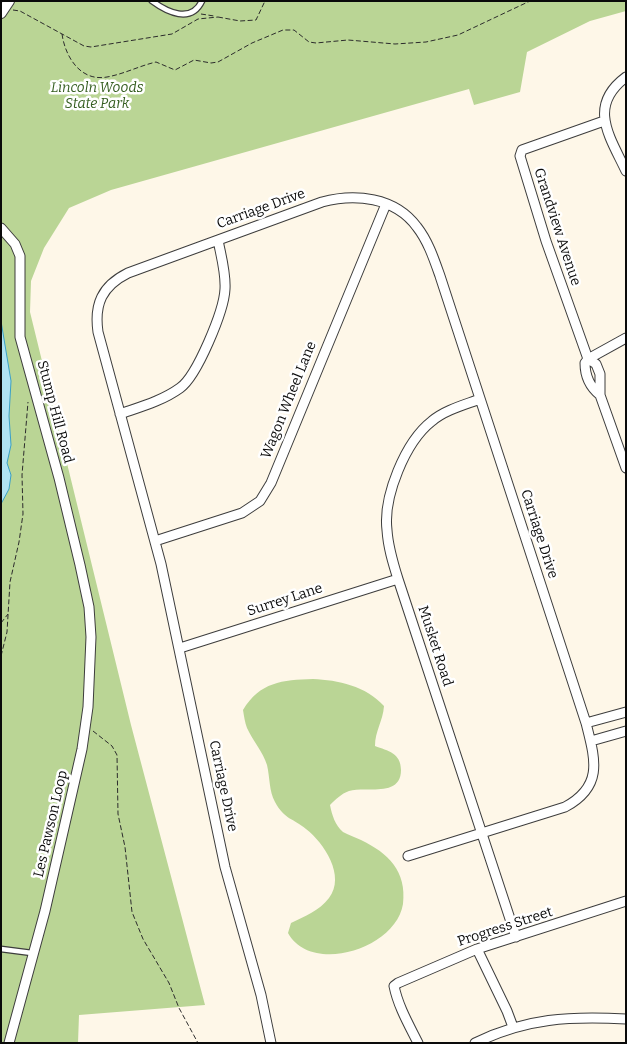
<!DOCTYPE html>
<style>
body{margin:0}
#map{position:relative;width:627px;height:1044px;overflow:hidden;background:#fef7e8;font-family:Bitter,serif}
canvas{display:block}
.frame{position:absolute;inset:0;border:2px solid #0a0a0a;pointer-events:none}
</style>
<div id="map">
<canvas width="627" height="1044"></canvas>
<div class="frame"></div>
</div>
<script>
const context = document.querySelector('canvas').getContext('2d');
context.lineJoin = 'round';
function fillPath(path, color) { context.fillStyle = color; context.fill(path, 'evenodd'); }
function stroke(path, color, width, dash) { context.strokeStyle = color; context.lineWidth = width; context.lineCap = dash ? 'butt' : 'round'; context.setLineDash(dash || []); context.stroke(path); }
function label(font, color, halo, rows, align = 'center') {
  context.font = font + ' Bitter,serif'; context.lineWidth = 5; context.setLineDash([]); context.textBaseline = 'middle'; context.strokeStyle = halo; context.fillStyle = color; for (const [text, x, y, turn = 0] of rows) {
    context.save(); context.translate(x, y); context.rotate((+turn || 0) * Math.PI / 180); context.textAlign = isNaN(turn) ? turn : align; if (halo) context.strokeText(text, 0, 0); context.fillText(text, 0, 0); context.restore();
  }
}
const forest = new Path2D(`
 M1 1H626V11L590 21 527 52 520 92 474 105 469 89 111 190 69 208 44 248 31 281 30 312 131 725 205 1005 79 1015 78 1043H1Z
 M313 679C338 680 366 686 384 706 383 721 375 731 375 746 388 751 401 753 401 770 401 798 365 786 349 791 341 794 336 799 330 805 332 815 335 825 343 832 348 835 355 837 361 840 388 853 407 871 403 904 396 949 311 975 288 933L291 923C305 916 319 911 329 898 346 876 324 843 306 829 293 818 285 820 275 802 269 791 270 778 267 765 263 752 253 741 247 728 245 723 244 716 243 710 260 682 282 680 313 679Z`);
const water = new Path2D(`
 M1 321 11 381 9 416 11 445 7 463 11 475 9 489 1 504Z`);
const path = new Path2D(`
 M322 1H326
 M13 10 20 11 84 46 91 47 172 34 198 19 218 17
 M201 14 214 16
 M218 17 240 21 256 20 265 1
 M62 34C65 56 80 82 107 77 124 74 139 66 156 62L175 70 194 60 211 63 218 62 252 43 283 30H294L309 42 316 43 348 40 395 44 426 42 458 35 530 1
 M1 623 8 614
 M1 656 7 632 10 582 19 542 23 514 22 475 28 402
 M93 731 112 746 117 755 118 814 125 847 132 912 143 939 169 983 179 1008 198 1043`);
const service = new Path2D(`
 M152 1C167 12 191 24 202 1
 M1 949 32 953`);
const minor = new Path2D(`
 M626 77C587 106 610 137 626 171
 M604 121 522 150 520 156 546 241 588 359 596 364 600 374V395L626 468
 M1 228 15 244 20 256V337L59 478 80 565 89 607 91 637 88 707 82 749 45 911 9 1043
 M588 359 626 338
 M588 359 585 363C585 376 590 387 600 395
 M480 399C464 405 445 410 432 421 405 442 383 497 387 530 388 547 393 563 398 579L516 937
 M120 414C140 407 162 401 180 388 197 376 224 311 225 289 226 273 221 256 218 240
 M155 541 242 513 260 501 271 483 386 204
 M180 648 398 579
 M586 723 626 712
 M591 741 626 731
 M477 949 507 1011 513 1027
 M271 1043 261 995 225 867 161 564 98 332C94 304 102 286 128 273L322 202C355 193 395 197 417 227 428 241 434 259 440 276L586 723C595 759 604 786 565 807L408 856
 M418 1043C409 1025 398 1006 394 986L398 983 477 949 626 901
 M475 1043C526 1018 570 1016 626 1019`);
const tertiary = new Path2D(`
 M1 13 9 1`);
const parkNames = [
 ["Lincoln Woods",97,88],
 ["State Park",97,104]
];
const streetNames = [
 ["Carriage Drive",261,209,-20],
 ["Grandview Avenue",557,227,72],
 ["Wagon Wheel Lane",289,400,-68],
 ["Stump Hill Road",55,412,75],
 ["Carriage Drive",539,534,72],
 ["Surrey Lane",285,600,-18],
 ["Musket Road",435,646,72],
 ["Carriage Drive",223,786,78],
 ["Les Pawson Loop",51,824,-77],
 ["Progress Street",505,927,-18]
];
fillPath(forest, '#bad595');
fillPath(water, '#b0e2f2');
stroke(water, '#3ba0c5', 1);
stroke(service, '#3d3d3d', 7);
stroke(minor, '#3d3d3d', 11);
stroke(tertiary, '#3d3d3d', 12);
stroke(path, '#2c2c2c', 1, [5, 2.5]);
stroke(service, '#fff', 4.5);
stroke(minor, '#fff', 9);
stroke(tertiary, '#fff', 10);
label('italic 14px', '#345d1f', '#fff', parkNames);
label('14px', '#0a0a0a', '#fff', streetNames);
</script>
